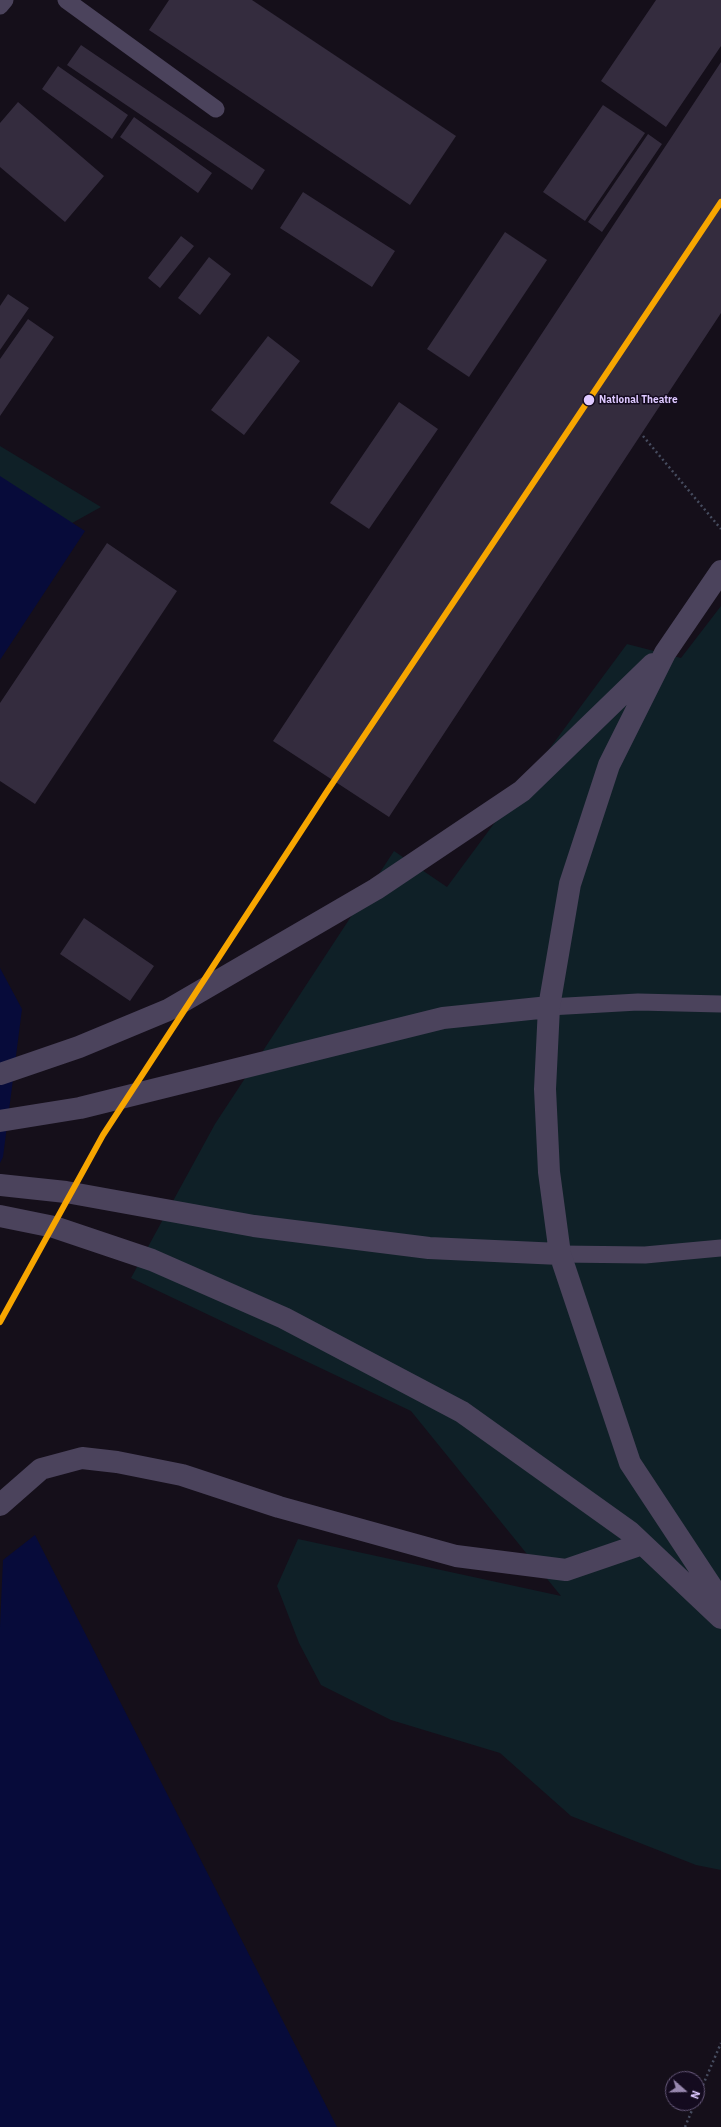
<!DOCTYPE html>
<style>
body{margin:0}
#map{position:relative;width:721px;height:2127px;overflow:hidden;background:#150f1a;font-family:"IBM Plex Sans",sans-serif}
canvas{display:block}
.north{position:absolute;left:665px;top:2071px;width:40px;height:40px;box-sizing:border-box;background:#140b1f;border:1px solid #655779;border-radius:50%;rotate:110deg;font-size:11px;font-weight:700;line-height:16px;text-align:center;color:#dec9ff}
.north::after{content:'';display:block;margin:auto;width:14px;height:18px;background:#9888af;clip-path:polygon(50% 0,100% 100%,50% 72%,0 100%)}
</style>
<div id="map">
<canvas width="721" height="2127"></canvas>
<div class="north">N</div>
</div>
<script>
const context = document.querySelector('canvas').getContext('2d');
context.lineJoin = 'round';
function fillPath(path, color) { context.fillStyle = color; context.fill(path, 'evenodd'); }
function stroke(path, color, width, dash) { context.strokeStyle = color; context.lineWidth = width; context.lineCap = dash ? 'butt' : 'round'; context.setLineDash(dash || []); context.stroke(path); }
function label(font, color, halo, rows, align = 'center') {
  context.font = font + ' "IBM Plex Sans",sans-serif'; context.lineWidth = 3; context.setLineDash([]); context.textBaseline = 'middle'; context.strokeStyle = halo; context.fillStyle = color; for (const [text, x, y, turn = 0] of rows) {
    context.save(); context.translate(x, y); context.rotate((+turn || 0) * Math.PI / 180); context.textAlign = isNaN(turn) ? turn : align; if (halo) context.strokeText(text, 0, 0); context.fillText(text, 0, 0); context.restore();
  }
}
const green = new Path2D(`
 M0 446 101 507 0 563Z
 M721 606V1870L696 1865 571 1816 500 1753 391 1720 321 1685 299 1643 277 1586 298 1539 561 1596 411 1411 131 1278 215 1124 394 851 447 887 627 644 681 658Z`);
const water = new Path2D(`
 M0 476 85 531 0 660Z
 M0 968 22 1009 3 1157 0 1163Z
 M35 1535 337 2127H0V1627L3 1560Z`);
const building = new Path2D(`
 M169 0H252L456 136 410 205 149 30Z
 M656 0H721V46L666 127 601 81Z
 M81 45 265 170 252 190 67 65Z
 M721 62V313L389 817 273 741Z
 M58 66 128 115 112 139 42 89Z
 M18 102 104 176 65 222 0 167V123Z
 M603 105 645 133 585 221 543 192Z
 M134 117 212 173 198 193 120 137Z
 M648 134 662 144 602 232 588 222Z
 M303 192 395 251 372 287 280 228Z
 M505 232 547 260 469 377 427 349Z
 M181 236 194 246 160 288 148 278Z
 M209 257 231 274 200 315 178 298Z
 M8 294 29 308 0 350V306Z
 M28 319 54 337 0 416V359Z
 M268 336 300 361 244 435 211 410Z
 M399 402 438 429 369 529 330 503Z
 M107 543 177 591 35 804 0 781V703Z
 M84 918 154 966 130 1001 60 954Z`);
const path = new Path2D(`
 M643 436 721 529
 M697 2099 721 2043
 M685 2127 695 2103`);
const lane = new Path2D(`
 M66 0 216 109
 M0 6 5 0
 M549 1007 638 1002 721 1004
 M560 1254 645 1255 721 1248`);
const street = new Path2D(`
 M721 571 665 653 609 765 570 884 549 1007 545 1089 549 1172 560 1254 630 1463 721 1601
 M0 1074 79 1047 168 1010 376 889 522 791 653 664
 M0 1121 80 1108 443 1018 549 1007
 M0 1185 66 1192 254 1226 429 1248 560 1254
 M0 1216 54 1227 152 1260 284 1318 462 1412 630 1532 721 1618
 M0 1505 41 1469 82 1458 117 1462 182 1475 279 1507 456 1556 566 1570 642 1544`);
const metro1 = new Path2D(`
 M0 1322 103 1135 326 793 721 202`);
const markers = [
 [589,400,6,"#dec9ff"]
];
const stopNames = [
 ["National Theatre",599,400]
];
fillPath(green, '#0f2027');
fillPath(water, '#070b3a');
fillPath(building, '#342c3e');
stroke(path, '#464c5f', 2.5, [2, 3]);
stroke(lane, '#4b435c', 17);
stroke(street, '#4b435c', 22);
stroke(metro1, '#f7a600', 6);
for (const [x, y, r, color] of markers) { const dot = new Path2D(); dot.arc(x, y, r, 0, 2 * Math.PI); context.fillStyle = color; context.fill(dot); stroke(dot, '#140b1f', 1.5); }
label('bold 10px', '#dec9ff', '#140b1f', stopNames, 'left');
</script>
